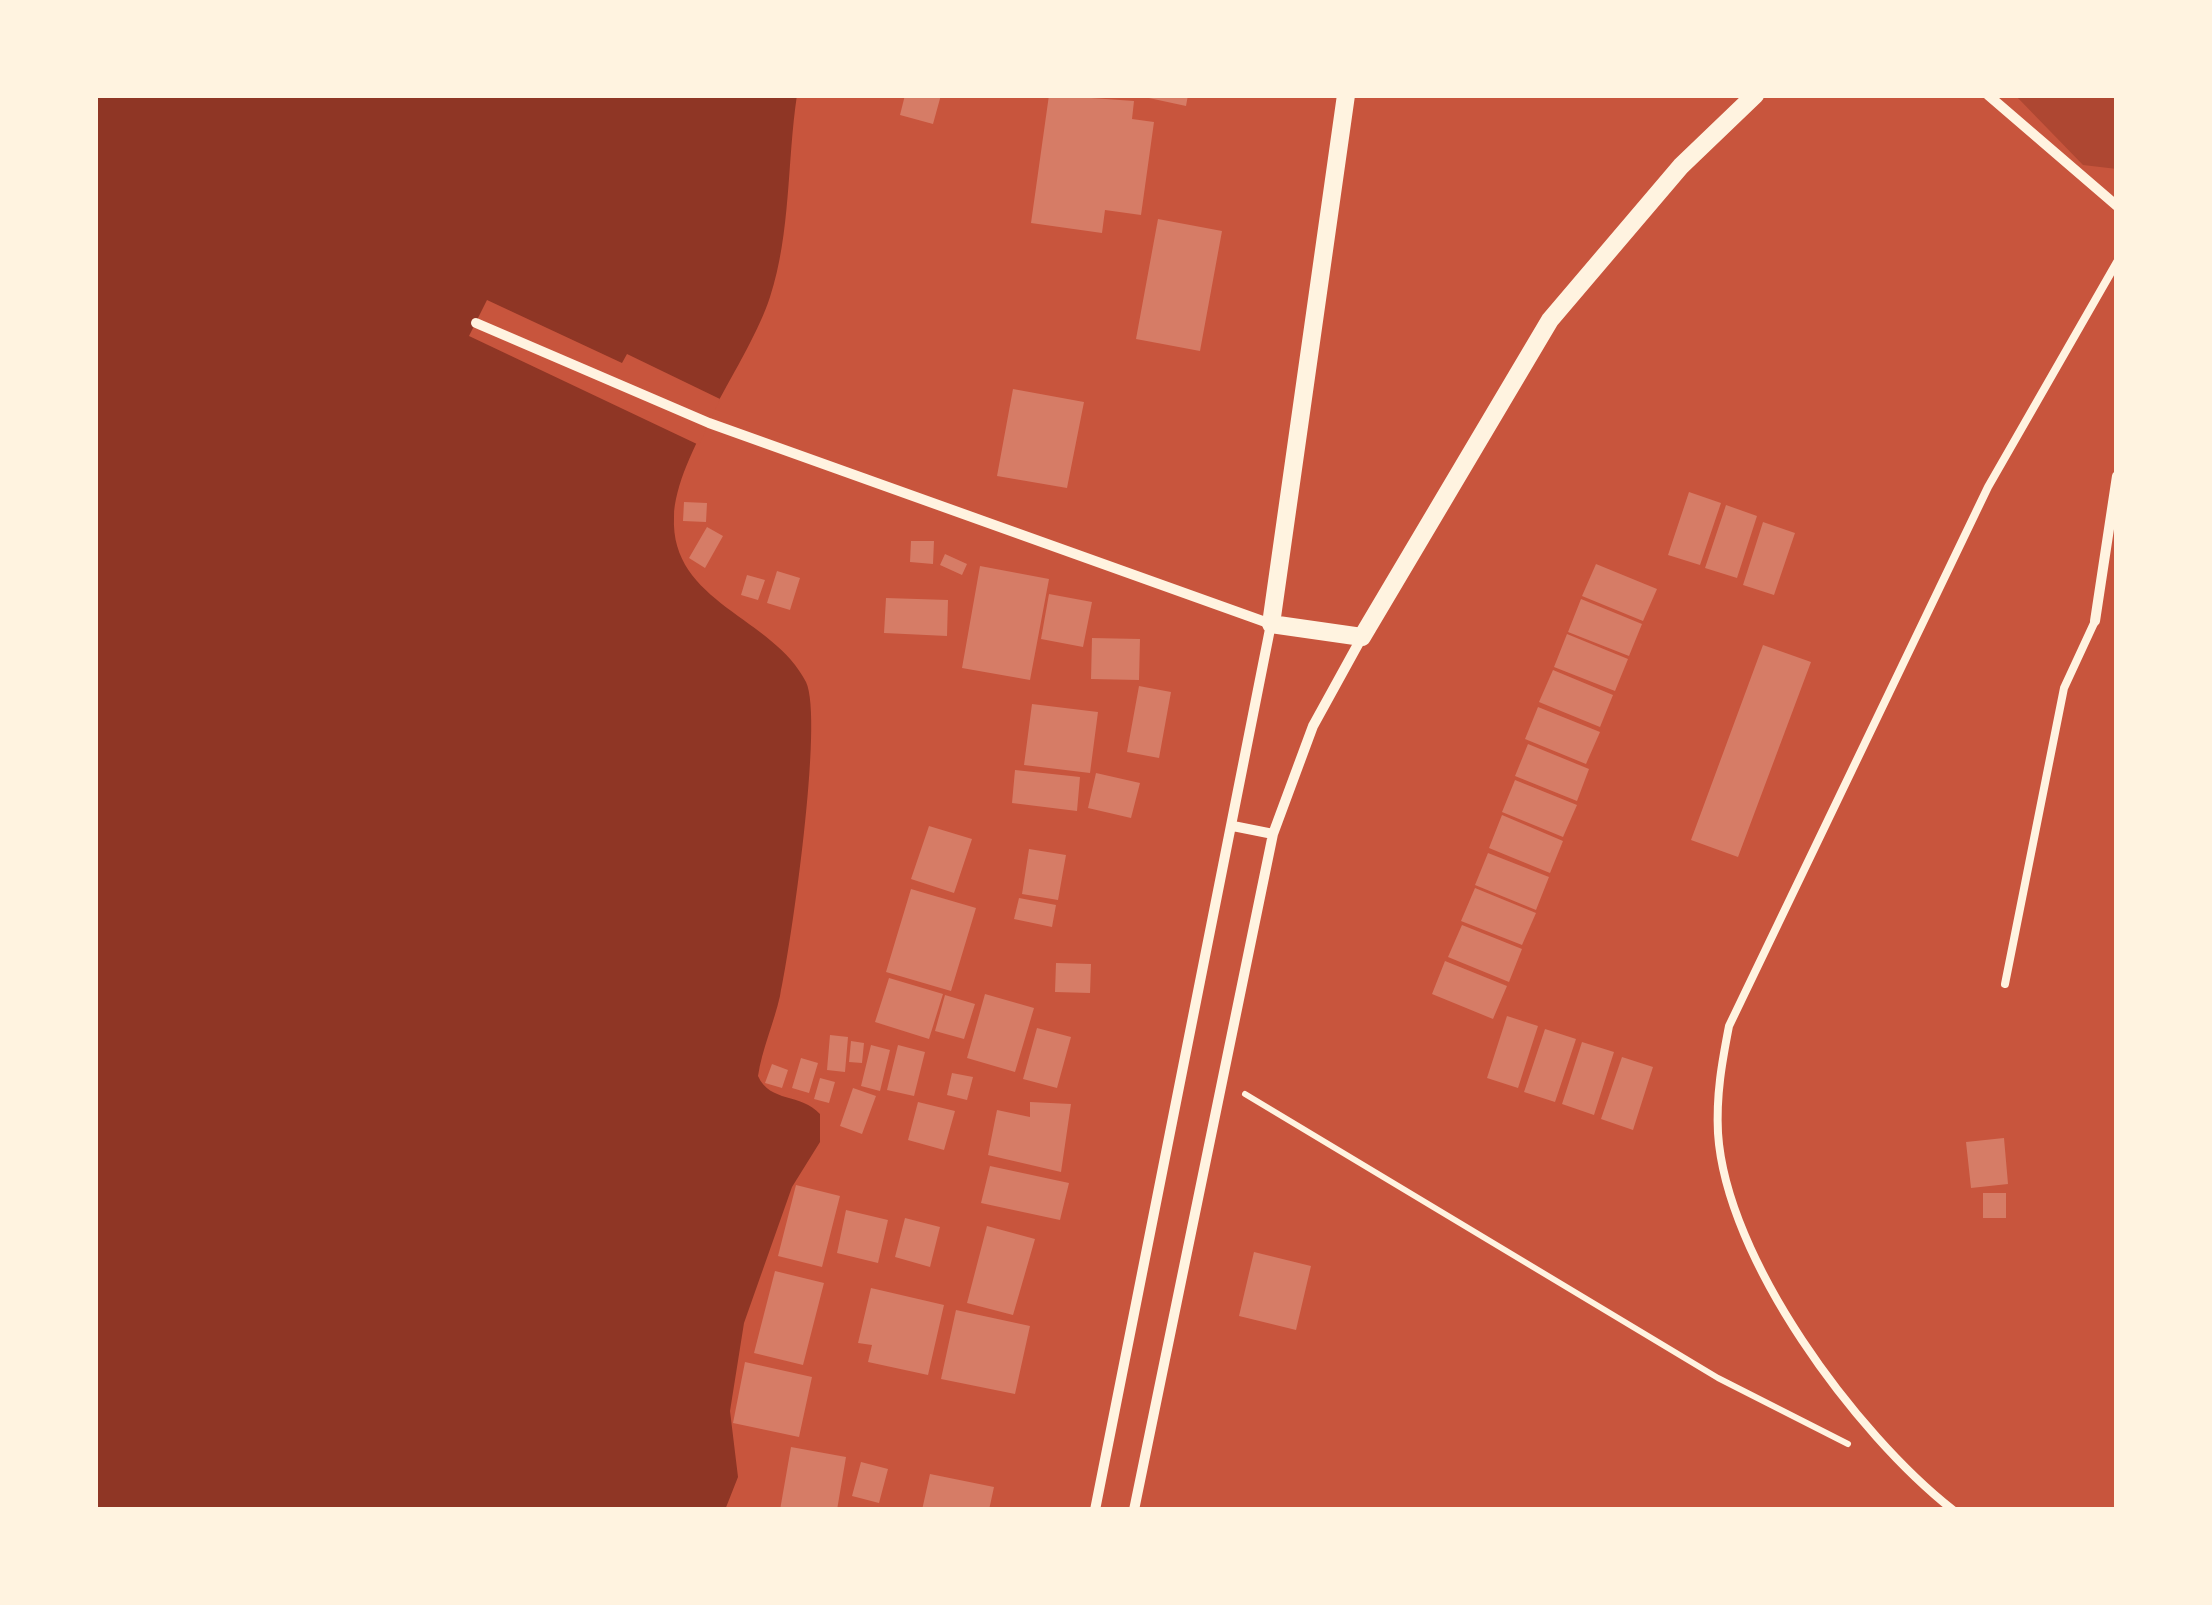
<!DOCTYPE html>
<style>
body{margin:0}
#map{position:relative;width:2212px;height:1605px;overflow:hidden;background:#c8553d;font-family:Merriweather,serif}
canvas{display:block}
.frame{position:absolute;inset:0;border:98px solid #fff3e0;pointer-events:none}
</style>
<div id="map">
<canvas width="2212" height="1605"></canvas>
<div class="frame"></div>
</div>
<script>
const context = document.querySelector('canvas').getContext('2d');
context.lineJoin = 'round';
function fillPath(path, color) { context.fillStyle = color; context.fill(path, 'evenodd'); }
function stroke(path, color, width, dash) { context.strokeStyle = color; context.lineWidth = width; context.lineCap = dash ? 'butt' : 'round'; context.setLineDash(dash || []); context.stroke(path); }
const green = new Path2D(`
 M2015 95H2117V169L2083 165Z`);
const water = new Path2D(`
 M95 95H797C787 161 791 233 770 297 749 362 676 454 674 517 670 603 774 617 806 682 824 720 791 946 780 996 774 1023 762 1049 758 1076 770 1103 801 1093 820 1114V1142L792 1187 744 1323 730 1411 738 1477 725 1510H95Z`);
const pier = new Path2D(`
 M487 300 622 363 627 354 720 399 699 445 469 336Z`);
const building = new Path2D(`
 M905 95H941L933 124 900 115Z
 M1049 95 1134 101 1132 119 1154 122 1141 215 1105 210 1102 233 1031 223Z
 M1135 95H1188L1186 106Z
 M1158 219 1222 231 1200 351 1136 339Z
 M1013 389 1084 402 1067 488 997 476Z
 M1689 492 1721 503 1700 565 1668 555Z
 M684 502 707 503 706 522 683 521Z
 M1726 505 1757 516 1737 578 1705 568Z
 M1763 522 1795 533 1774 595 1743 585Z
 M707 527 723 536 705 568 689 558Z
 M911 541H934L933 564 910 562Z
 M945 554 967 564 962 575 940 565Z
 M1596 564 1657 589 1643 621 1582 596Z
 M980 566 1049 579 1030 680 962 668Z
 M777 571 800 578 790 610 767 603Z
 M747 575 765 580 758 600 741 595Z
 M1049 594 1092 602 1083 647 1041 639Z
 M886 598 948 600 947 636 884 633Z
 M1581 599 1642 624 1629 656 1568 632Z
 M1567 634 1628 659 1615 691 1554 667Z
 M1092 638 1140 639 1139 680 1091 679Z
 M1763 645 1811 662 1738 857 1691 840Z
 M1553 670 1613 695 1600 727 1539 702Z
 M1139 686 1171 692 1159 758 1127 752Z
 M1032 704 1098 712 1090 773 1024 765Z
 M1538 707 1600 732 1586 764 1525 739Z
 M1528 744 1589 769 1577 801 1515 776Z
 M1015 770 1080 777 1077 811 1012 803Z
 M1096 773 1140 783 1131 818 1088 808Z
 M1515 780 1577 805 1563 837 1502 812Z
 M1502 815 1563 841 1550 873 1489 848Z
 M929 826 972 839 954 893 911 879Z
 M1029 849 1066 855 1058 900 1022 894Z
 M1488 853 1549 877 1536 910 1475 885Z
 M1475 888 1536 913 1522 945 1461 921Z
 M911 889 976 908 951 991 886 972Z
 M1019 898 1056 905 1052 927 1014 919Z
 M1462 925 1522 949 1509 982 1448 957Z
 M1445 961 1507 986 1493 1019 1432 994Z
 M1056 963 1091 964 1090 993 1055 992Z
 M889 978 943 994 929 1039 875 1022Z
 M985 994 1034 1008 1015 1072 967 1058Z
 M945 995 975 1004 964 1039 935 1031Z
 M1507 1016 1538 1026 1518 1088 1487 1078Z
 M1037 1028 1071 1037 1057 1088 1023 1079Z
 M1545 1029 1576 1039 1555 1102 1524 1092Z
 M830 1035 848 1037 845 1072 827 1070Z
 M851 1041 864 1043 862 1063 849 1062Z
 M1582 1042 1614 1052 1594 1115 1562 1104Z
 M871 1045 890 1050 880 1091 861 1086Z
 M898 1045 925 1052 914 1096 887 1090Z
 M1622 1057 1653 1067 1633 1130 1601 1119Z
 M801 1058 818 1063 809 1093 792 1088Z
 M772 1064 788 1070 782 1088 765 1083Z
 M952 1073 973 1077 967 1100 947 1095Z
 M820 1078 835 1082 829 1103 814 1099Z
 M853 1088 876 1096 862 1134 840 1126Z
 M918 1102 955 1111 944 1150 908 1140Z
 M1030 1102 1071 1104 1061 1172 988 1155 997 1110 1030 1117Z
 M2004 1138 2008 1184 1971 1188 1966 1142Z
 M990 1166 1069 1183 1060 1220 981 1203Z
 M796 1185 840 1196 822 1267 778 1256Z
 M1983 1193H2006V1218H1983Z
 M846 1210 888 1220 878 1263 837 1253Z
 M905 1218 940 1227 930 1267 895 1257Z
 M987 1226 1035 1239 1013 1315 967 1303Z
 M1254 1252 1311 1266 1296 1330 1239 1316Z
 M775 1271 824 1283 803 1365 754 1353Z
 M871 1288 944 1305 928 1375 868 1362 872 1345 858 1343Z
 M956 1310 1030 1326 1015 1394 941 1379Z
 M745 1362 812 1377 799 1437 733 1423Z
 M791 1447 846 1457 837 1510H780Z
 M861 1462 888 1469 879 1503 852 1496Z
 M930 1474 994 1487 989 1510H922Z`);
const path = new Path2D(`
 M1245 1094 1718 1378 1848 1444`);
const service = new Path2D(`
 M2005 984 2064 688 2095 621
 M1953 1510C1856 1434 1726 1259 1718 1133 1716 1095 1722 1062 1729 1026L1988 487 2117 262`);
const minor = new Path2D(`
 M1988 95 2117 206
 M476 323 709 423 1271 624 1095 1510
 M2095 621 2117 476
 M1233 826 1273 834
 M1134 1510 1273 834 1313 726 1362 637`);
const tertiary = new Path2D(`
 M1346 95 1271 624 1362 637 1550 320 1681 166 1755 95`);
fillPath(green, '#ae4732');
fillPath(water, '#8f3625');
fillPath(pier, '#c8553d');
fillPath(building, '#d67c66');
stroke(path, '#fff3e0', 6);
stroke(service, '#fff3e0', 8);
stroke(minor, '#fff3e0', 10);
stroke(tertiary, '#fff3e0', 18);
</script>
